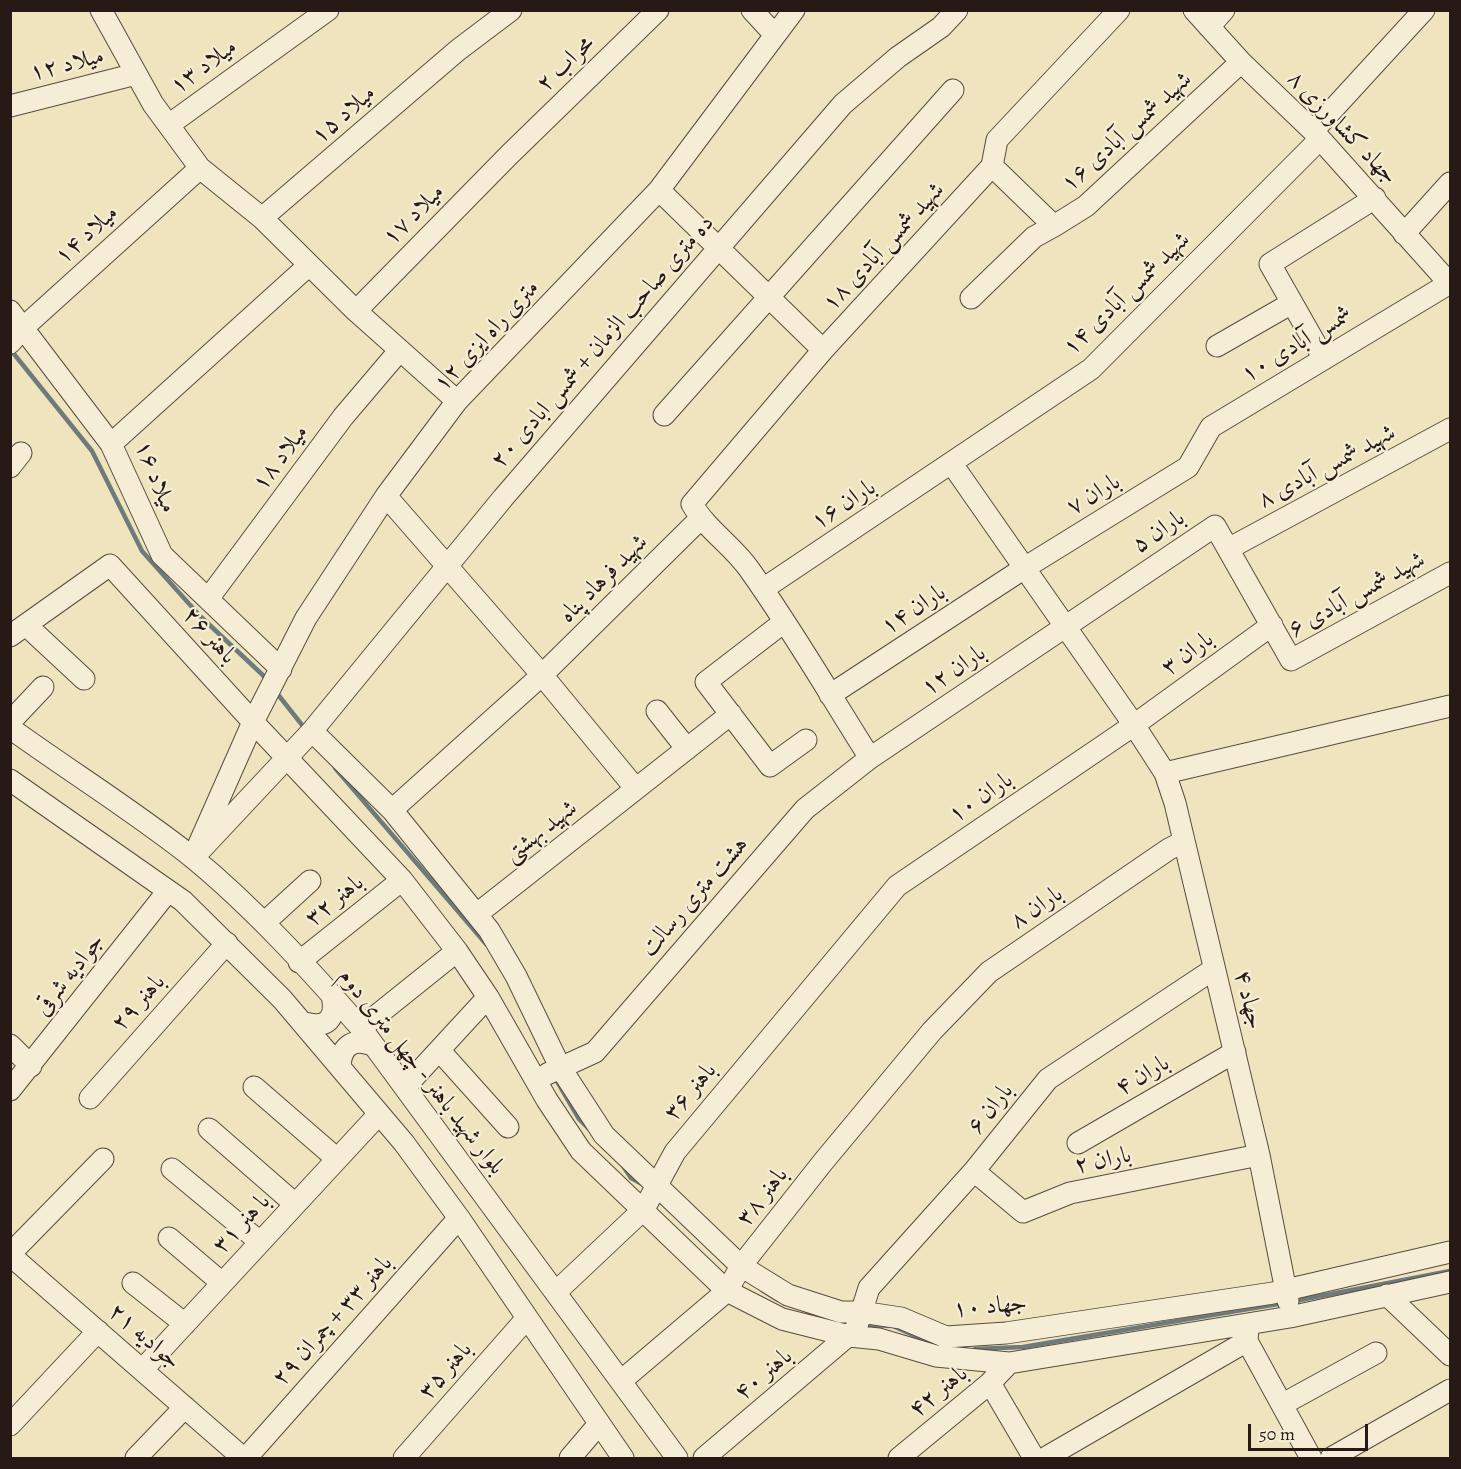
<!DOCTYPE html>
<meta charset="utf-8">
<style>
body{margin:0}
#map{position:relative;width:1461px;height:1469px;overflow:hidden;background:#efe4be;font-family:Alegreya,serif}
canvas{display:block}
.frame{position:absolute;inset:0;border:12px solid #271a16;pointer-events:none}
.scale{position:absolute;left:1248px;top:1424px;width:120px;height:27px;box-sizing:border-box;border:3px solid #271a16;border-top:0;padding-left:8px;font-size:18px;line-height:21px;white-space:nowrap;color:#271a16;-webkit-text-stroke:4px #f5edd5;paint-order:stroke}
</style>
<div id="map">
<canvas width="1461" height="1469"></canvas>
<div class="frame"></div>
<div class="scale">50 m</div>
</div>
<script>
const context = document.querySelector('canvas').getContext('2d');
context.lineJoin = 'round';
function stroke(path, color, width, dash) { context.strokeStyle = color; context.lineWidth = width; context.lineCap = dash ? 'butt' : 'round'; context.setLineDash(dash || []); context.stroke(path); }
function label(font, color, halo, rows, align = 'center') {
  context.font = font + ' Alegreya,Amiri,serif'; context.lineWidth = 4.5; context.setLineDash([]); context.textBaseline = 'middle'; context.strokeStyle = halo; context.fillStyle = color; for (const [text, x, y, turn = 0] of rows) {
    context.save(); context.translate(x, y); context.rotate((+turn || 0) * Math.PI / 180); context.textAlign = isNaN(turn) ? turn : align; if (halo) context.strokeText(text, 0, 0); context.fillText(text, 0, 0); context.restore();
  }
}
const stream = new Path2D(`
 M10 349 92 451 142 551 199 615 268 680
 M276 692 306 730
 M335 768 486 944
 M554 1076 579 1119 589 1129
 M623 1166 631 1178 642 1184
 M762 1290 778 1300
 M1295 1301 1450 1271
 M816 1315 838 1323 851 1324
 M863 1325 893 1326 937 1346
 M975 1349 1023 1347 1284 1303`);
const minor = new Path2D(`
 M101 10 153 104 200 168 262 218 356 311 457 401
 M752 10 775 35
 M794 10 659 190 457 401 386 496 306 618 253 722 402 880 457 951 488 997 547 1100 581 1151 727 1291 782 1319 849 1336 879 1339 936 1356 1009 1363 1290 1317 1450 1282
 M1194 10 1241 62 1313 131 1450 284
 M1209 27 1224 10
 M10 106 136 74
 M170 124 328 10
 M1313 131 1424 10
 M992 166 1054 226 1086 206 1241 62
 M659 190 823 350
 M262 218 458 50 511 10
 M1404 234 1450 183
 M971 298 1034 237 1054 226
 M10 311 111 444 162 555 281 669
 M356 311 509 155 658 10
 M10 343 24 327 200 168
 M1217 346 1292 303
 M1324 359 1270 264 1375 198
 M664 415 953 90
 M111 444 308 266
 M952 464 1134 725 1165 773 1175 803 1259 1155 1288 1301
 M10 467 21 453
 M386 496 542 675 636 789
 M1228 549 1450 429
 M763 589 1091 369 1320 139
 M208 599 343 417 399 351
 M784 622 706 682 770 766 806 740
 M26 625 84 679
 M10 636 110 565 253 722 199 844
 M830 695 1026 567 1188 467 1211 427 1450 283
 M657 711 687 749
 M10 722 43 687
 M10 728C71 772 134 811 192 857 254 908 308 968 361 1028L677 1458
 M312 731 392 810 489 930 516 976 560 1067 604 1135 741 1266 788 1295 841 1312H861L901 1318 946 1337 1006 1333 1273 1293 1450 1252
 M870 758C830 695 792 629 749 569 732 545 706 529 692 504L823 350 992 166 997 140 1119 10
 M1165 773 1450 706
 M10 780 183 901 282 999 404 1143 459 1218 623 1458
 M392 810 542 675 700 519
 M193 858 312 731 503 498 843 104 898 57 941 27 957 10
 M477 914 731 714
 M264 923 310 881
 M299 962 402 880
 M304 1023C327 1029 337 1019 332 995
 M361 1028 457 951
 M10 1045 31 1066
 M439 1050 508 1127
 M340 1067C341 1045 354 1037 374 1046
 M547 1074 595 1052 805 809 870 758 1215 526 1291 660 1450 573
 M254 1087 337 1159
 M405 1087 488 997
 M10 1090 168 891
 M90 1098 227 943
 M209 1129 295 1204
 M1078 1143 1235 1052
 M172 1169 260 1242
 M974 1171 1023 1212 1070 1193 1259 1155
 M169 1238 222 1283
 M10 1254 103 1159
 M10 1255 243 1458
 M133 1283 185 1324
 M557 1291 644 1209 675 1152 897 886 1134 725 1272 625
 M1387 1295 1450 1355
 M1248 1328 1247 1341 1311 1458
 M143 1369 379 1114
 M621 1381 727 1291 741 1266 823 1162 932 1031 989 972 1169 849 1183 842
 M990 1383 1034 1458
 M1283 1404 1376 1353
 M10 1425 98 1331
 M136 1458 185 1407
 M246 1458 459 1218
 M404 1458 527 1318
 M570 1458 599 1424
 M704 1458 856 1329 869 1288 974 1171 1048 1079 1214 969
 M899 1458 990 1383 1009 1363
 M1045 1458 1247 1341
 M1331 1458 1450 1390`);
const streetNames = [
 ["محراب ۲",566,64,-44],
 ["میلاد ۱۲",67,65,-14],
 ["میلاد ۱۳",204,67,-36],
 ["میلاد ۱۵",344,115,-41],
 ["جهاد کشاورزی ۸",1342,128,46],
 ["شهید شمس آبادی ۱۶",1127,132,-42],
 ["میلاد ۱۷",414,215,-45],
 ["میلاد ۱۴",87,235,-42],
 ["شهید شمس آبادی ۱۸",884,247,-47],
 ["شهید شمس آبادی ۱۴",1127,294,-44],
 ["۱۲ متری راه ایزی",487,336,-47],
 ["ده متری صاحب الزمان + شمس ابادی ۲۰",603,342,-49],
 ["شمس آبادی ۱۰",1297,345,-31],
 ["میلاد ۱۸",281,458,-53],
 ["شهید شمس آبادی ۸",1327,467,-28],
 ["میلاد ۱۶",155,477,68],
 ["باران ۷",1094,495,-31],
 ["باران ۱۶",844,505,-33],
 ["باران ۵",1159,532,-34],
 ["شهید فرهاد پناه",604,579,-45],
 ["شهید شمس آبادی ۶",1357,595,-29],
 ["باران ۱۴",914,610,-33],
 ["باهنر ۲۶",209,636,48],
 ["باران ۳",1188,654,-36],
 ["باران ۱۲",954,671,-34],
 ["باران ۱۰",981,798,-34],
 ["شهید بهشتی",541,832,-38],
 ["هشت متری رسالت",695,897,-49],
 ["باهنر ۳۲",335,901,-39],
 ["باران ۸",1037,908,-34],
 ["جوادیه شرقی",70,975,-52],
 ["جهاد ۴",1248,1000,76],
 ["باهنر ۲۹",139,1003,-48],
 ["بلوار شهید باهنر - چهل متری دوم",421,1072,52],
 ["باران ۴",1143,1076,-30],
 ["باهنر ۳۶",691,1092,-50],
 ["باران ۶",991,1109,-51],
 ["باران ۲",1103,1161,-12],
 ["باهنر ۳۸",763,1197,-52],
 ["با هنر ۳۱",242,1224,-47],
 ["جهاد ۱۰",990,1307,-5],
 ["باهنر ۳۳ + چمران ۲۹",333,1321,-48],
 ["جوادیه ۲۱",144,1337,41],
 ["باهنر ۳۵",446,1371,-49],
 ["باهنر ۴۰",764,1375,-40],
 ["باهنر ۴۲",939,1392,-39]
];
stroke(stream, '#6f7b7a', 4.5);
stroke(minor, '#594c40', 23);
stroke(minor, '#f5edd5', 21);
label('24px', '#271a16', '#f5edd5', streetNames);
</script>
